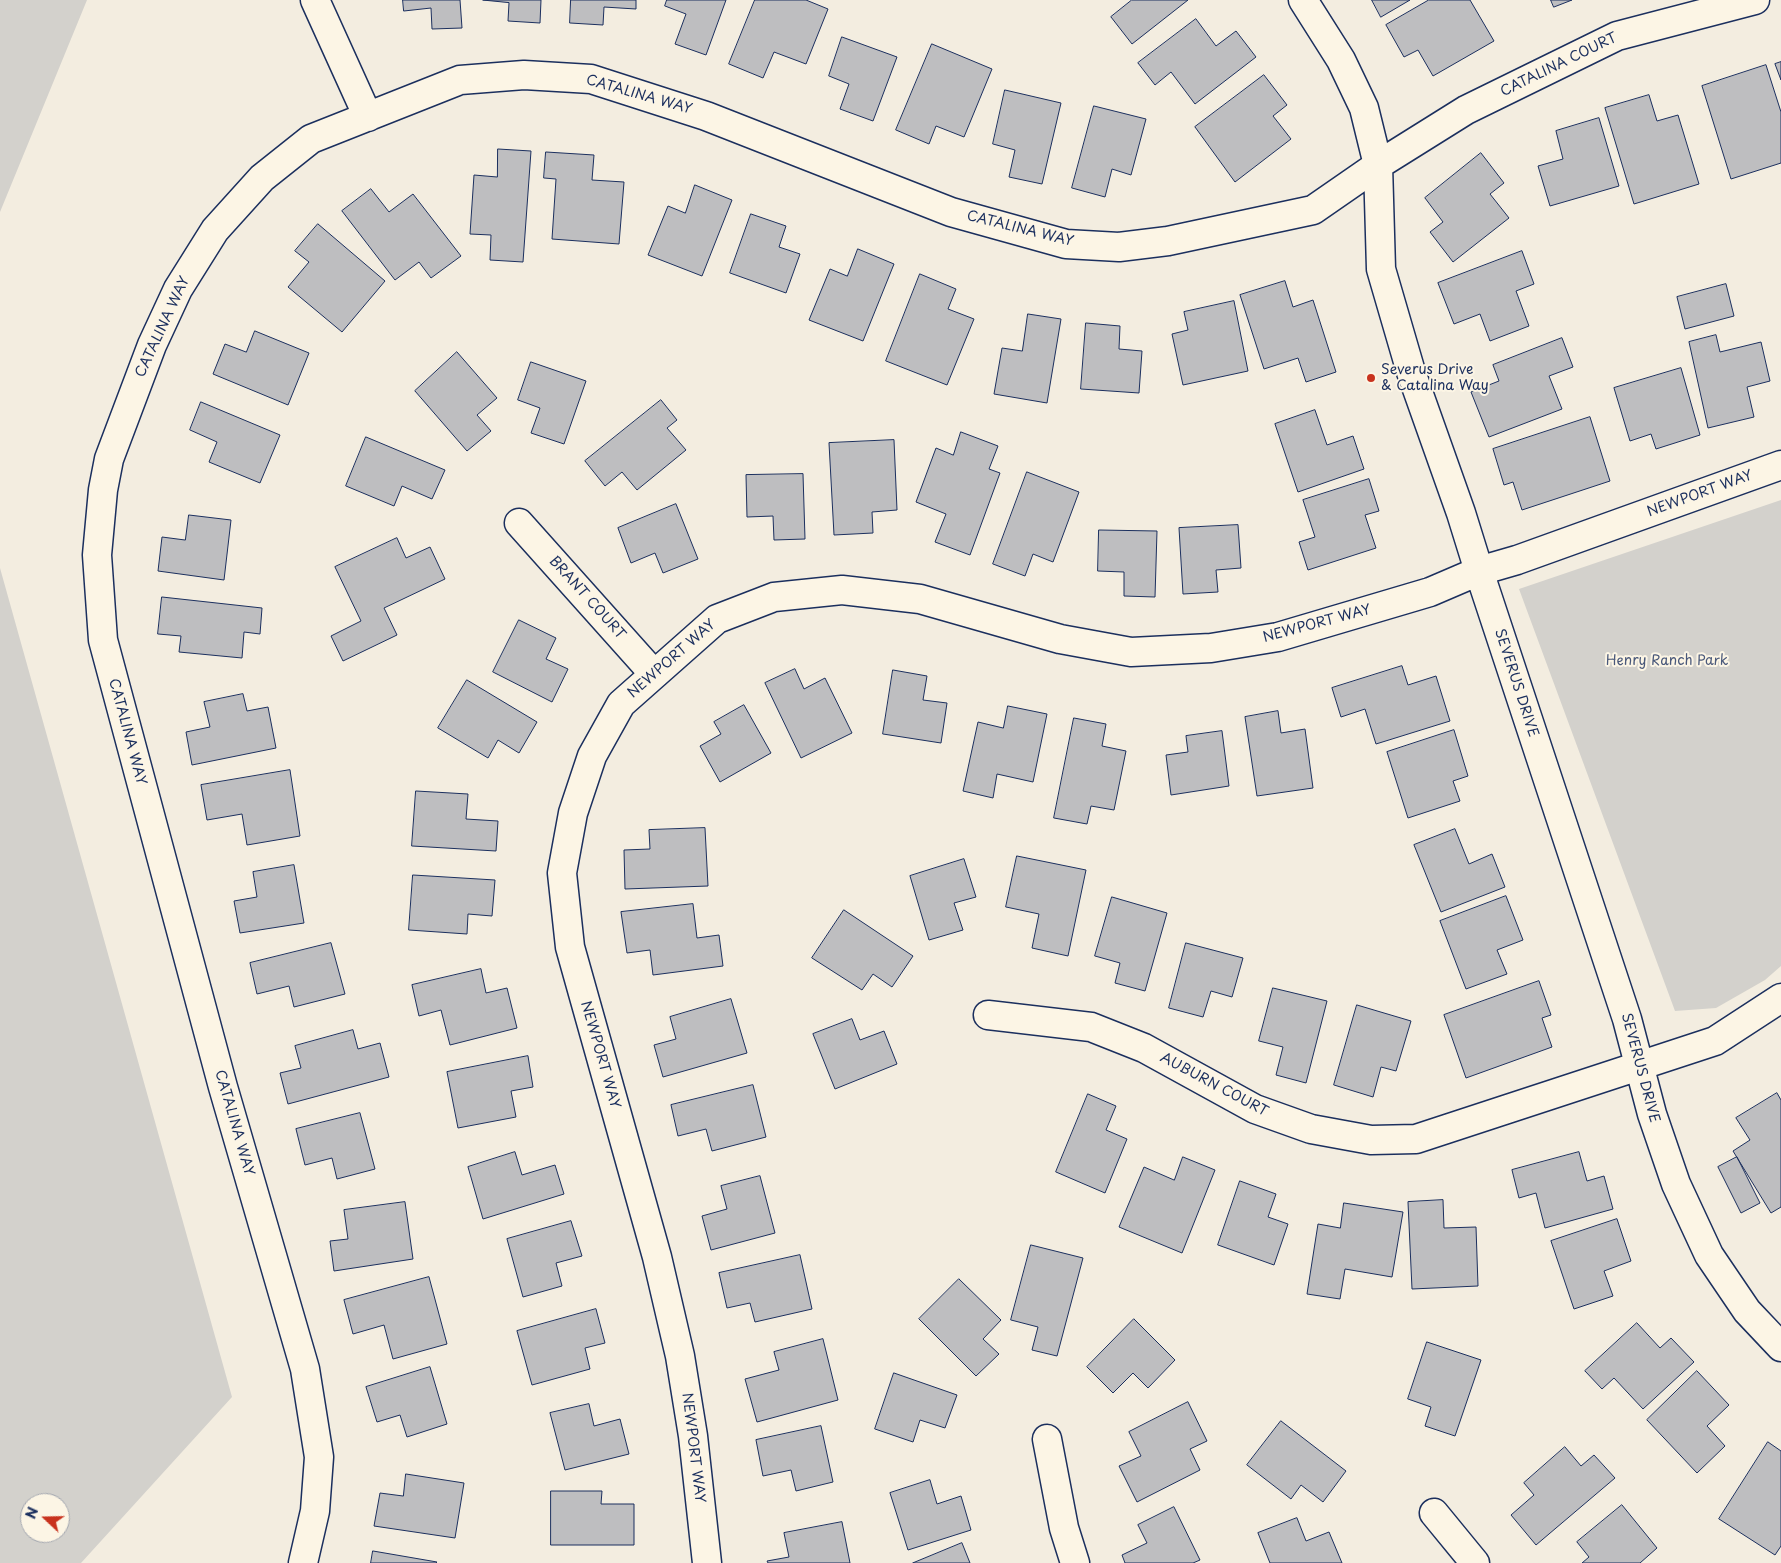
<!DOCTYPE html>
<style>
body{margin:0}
#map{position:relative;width:1781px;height:1563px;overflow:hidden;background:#f3ede0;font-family:"Playpen Sans",sans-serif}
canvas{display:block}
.north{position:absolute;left:20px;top:1493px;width:50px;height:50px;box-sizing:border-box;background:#fcf5e5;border:1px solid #a2a6af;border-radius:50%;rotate:291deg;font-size:14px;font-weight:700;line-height:20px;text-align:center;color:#1b2f5e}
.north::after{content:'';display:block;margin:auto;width:18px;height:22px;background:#c8321e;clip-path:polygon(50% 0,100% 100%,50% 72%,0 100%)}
</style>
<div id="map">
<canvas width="1781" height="1563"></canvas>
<div class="north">N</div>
</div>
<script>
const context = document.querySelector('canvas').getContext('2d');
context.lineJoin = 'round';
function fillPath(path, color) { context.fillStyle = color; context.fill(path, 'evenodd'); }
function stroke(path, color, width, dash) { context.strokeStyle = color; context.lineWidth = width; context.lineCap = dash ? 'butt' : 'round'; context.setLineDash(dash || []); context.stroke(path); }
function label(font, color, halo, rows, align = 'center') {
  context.font = font + ' "Playpen Sans",sans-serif'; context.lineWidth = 4; context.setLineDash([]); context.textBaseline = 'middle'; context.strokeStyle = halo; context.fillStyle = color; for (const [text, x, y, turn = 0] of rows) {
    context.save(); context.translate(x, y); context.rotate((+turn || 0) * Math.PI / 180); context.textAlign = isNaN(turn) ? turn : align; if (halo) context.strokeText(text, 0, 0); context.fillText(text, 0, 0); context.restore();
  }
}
const green = new Path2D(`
 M0 0H87L0 212Z
 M1781 500V966L1765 980 1716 1008 1675 1011 1519 589Z
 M0 568 232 1397 81 1563H0ZM30 1503H60V1533H30Z`);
const building = new Path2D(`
 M403 0H460L462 28 432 29 431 8 404 11Z
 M483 0H541L540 23 508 21 509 3Z
 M571 0H636V9L604 7 603 25 570 23Z
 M667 0H726L706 55 675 44 686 14 665 6Z
 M755 0H806L828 9 806 64 774 52 763 78 729 64Z
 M1132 0H1188L1132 44 1111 17Z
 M1372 0H1410L1381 17Z
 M1429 0H1470L1494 41 1433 76 1418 50 1404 57 1386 25Z
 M1551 0H1572L1554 7Z
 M1196 19 1216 46 1236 31 1256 57 1195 104 1171 72 1155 85 1138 63Z
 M842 37 897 57 873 121 840 109 849 84 829 76Z
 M932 44 992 69 964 137 936 126 929 144 896 130Z
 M1781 62V80L1775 64Z
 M1766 65 1781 112V163L1731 179 1702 86Z
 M1264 75 1287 105 1273 116 1291 139 1235 182 1195 127Z
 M1005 90 1061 103 1042 184 1009 177 1015 150 993 144Z
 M1649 95 1657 121 1678 115 1699 184 1634 204 1605 108Z
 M1094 106 1146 119 1131 175 1112 169 1105 197 1072 188Z
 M1599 118 1619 186 1550 206 1538 166 1563 159 1556 131Z
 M498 149 531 151 523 262 490 260 491 235 470 234 474 175 497 177Z
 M546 152 594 155 592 180 624 182 619 244 552 239 556 179 544 178Z
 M1481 153 1504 183 1490 194 1509 218 1453 262 1430 232 1443 222 1425 198Z
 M695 185 732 200 702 276 648 255 668 206 685 213Z
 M371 189 389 212 413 194 461 256 431 278 419 262 395 280 342 211Z
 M751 214 786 226 779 247 800 254 786 293 730 273Z
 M318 224 385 281 342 332 288 287 309 262 295 251Z
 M858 249 894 264 863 341 809 320 830 269 847 276Z
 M1522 251 1534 284 1516 291 1529 326 1490 341 1480 314 1454 324 1438 283Z
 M920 274 956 289 948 309 974 319 947 385 886 361Z
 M1285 281 1293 307 1313 300 1336 372 1306 382 1298 358 1264 369 1240 295Z
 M1726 284 1734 316 1685 329 1677 297Z
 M1234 301 1248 371 1183 385 1172 334 1188 330 1184 312Z
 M1028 314 1061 319 1047 403 994 394 1002 348 1022 351Z
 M1086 323 1120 326 1119 349 1142 351 1139 393 1081 389Z
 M255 331 309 353 288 405 213 374 225 344 246 352Z
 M1716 335 1720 352 1761 342 1770 381 1747 387 1754 417 1708 428 1689 342Z
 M1562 338 1573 367 1549 376 1562 409 1489 437 1471 392 1499 381 1493 365Z
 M457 352 497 398 477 415 491 431 467 451 415 391Z
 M531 362 586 381 564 444 531 433 540 408 518 400Z
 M1681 368 1700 435 1656 449 1651 434 1630 441 1614 388Z
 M661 400 677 420 667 428 686 450 637 490 622 472 605 486 585 461Z
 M201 402 280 435 260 483 209 462 217 442 190 430Z
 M1315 410 1327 445 1353 436 1364 469 1298 492 1275 424Z
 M1590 417 1610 481 1522 510 1513 482 1504 485 1493 449Z
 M961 432 998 446 989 469 1000 473 970 555 935 542 946 514 916 502 936 448 953 455Z
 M366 437 445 470 432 499 402 486 394 506 346 486Z
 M894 440 897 510 872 512 873 533 834 535 829 443Z
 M1027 472 1079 492 1053 562 1033 554 1025 576 993 564Z
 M803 474 805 539 774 540 773 516 747 517 746 475Z
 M1369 479 1379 511 1365 515 1376 548 1308 570 1299 542 1315 537 1303 500Z
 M676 504 698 559 663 573 655 553 631 563 618 528Z
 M189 515 231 520 224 580 158 571 162 537 185 540Z
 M1238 525 1241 568 1216 570 1218 592 1183 594 1179 528Z
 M1099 530 1157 531 1155 597 1124 596V572L1098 571Z
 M397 538 406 558 430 547 445 579 384 608 397 635 343 661 331 636 361 621 335 567Z
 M162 597 262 608 260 634 244 632 242 658 179 652 181 636 158 634Z
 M519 620 556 638 546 659 568 669 552 702 493 672Z
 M1402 666 1408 685 1436 676 1450 721 1376 744 1365 709 1341 717 1332 688Z
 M795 669 804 689 825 678 852 733 801 758 765 683Z
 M893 670 927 676 923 700 947 703 941 743 883 734Z
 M467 680 537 722 519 753 498 740 488 758 438 728Z
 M243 694 247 711 268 707 276 748 192 765 186 732 210 727 204 702Z
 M744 705 771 753 720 782 700 746 721 734 714 722Z
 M1008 706 1047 714 1033 782 997 774 993 798 963 791 978 722 1003 728Z
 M1278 711 1281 733 1305 729 1313 788 1257 796 1245 717Z
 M1074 718 1106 724 1102 746 1126 751 1114 810 1091 806 1087 824 1054 818Z
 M1454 730 1468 776 1453 781 1460 801 1408 818 1387 752Z
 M1222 731 1229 786 1171 795 1166 755 1188 752 1186 736Z
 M290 770 300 836 247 845 242 814 207 820 201 785Z
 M416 791 468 794 466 819 498 821 496 851 412 846Z
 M705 828 708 886 625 889 624 850 650 849 649 830Z
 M1455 829 1469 864 1492 854 1505 887 1441 912 1414 845Z
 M1017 856 1086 870 1068 956 1032 948 1039 914 1006 907Z
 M964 859 976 897 954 903 963 930 929 940 910 876Z
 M294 865 304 923 240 933 234 901 257 897 253 872Z
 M413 875 495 880 492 916 468 914 467 934 409 930Z
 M1506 896 1523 940 1497 950 1507 974 1466 989 1440 921Z
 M1112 897 1167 913 1145 991 1115 983 1120 963 1095 956Z
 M693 904 697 938 719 935 723 966 653 975 650 950 627 953 621 912Z
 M844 910 913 956 892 987 873 974 862 990 812 958Z
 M331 943 345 994 294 1007 289 986 257 994 250 963Z
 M1186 943 1243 958 1232 997 1211 991 1203 1017 1169 1008Z
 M481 969 486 993 507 988 517 1028 450 1045 441 1010 419 1016 412 985Z
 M1539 981 1551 1015 1542 1018 1552 1047 1466 1078 1444 1015Z
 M1273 988 1327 1001 1306 1083 1276 1075 1283 1047 1259 1041Z
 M731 999 747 1053 663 1077 654 1045 676 1039 670 1017Z
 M1357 1005 1411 1021 1396 1071 1381 1067 1373 1097 1334 1085Z
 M852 1019 860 1040 884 1031 897 1064 835 1089 813 1034Z
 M353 1030 358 1049 380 1043 389 1077 288 1104 280 1073 301 1068 295 1046Z
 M528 1056 533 1087 511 1091 516 1117 458 1128 447 1072Z
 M753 1085 766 1137 712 1151 706 1129 678 1136 671 1105Z
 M1777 1093 1781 1100V1207L1771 1213 1733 1151 1750 1140 1736 1118Z
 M1088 1094 1116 1106 1106 1130 1127 1139 1105 1193 1056 1172Z
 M360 1113 375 1169 337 1179 332 1158 305 1165 296 1129Z
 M515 1152 522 1175 555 1165 564 1194 483 1219 468 1167Z
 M1579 1152 1587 1181 1604 1176 1613 1209 1545 1228 1536 1193 1519 1198 1512 1170Z
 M1183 1157 1215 1170 1182 1253 1119 1227 1144 1167 1174 1180Z
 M1737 1157 1760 1203 1741 1213 1718 1167Z
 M760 1176 775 1233 711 1250 702 1216 727 1209 721 1186Z
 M1240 1181 1276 1194 1268 1217 1288 1224 1274 1265 1218 1245Z
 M1443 1200 1444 1228 1476 1227 1478 1286 1412 1289 1408 1202Z
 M405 1202 413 1259 334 1271 330 1241 348 1239 344 1210Z
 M1344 1203 1403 1212 1392 1277 1345 1269 1340 1299 1307 1294 1318 1224 1340 1228Z
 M1617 1219 1631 1261 1604 1271 1613 1296 1574 1309 1551 1241Z
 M571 1221 582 1256 556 1263 562 1286 523 1297 507 1239Z
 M1031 1245 1083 1258 1057 1356 1032 1350 1038 1327 1011 1320Z
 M800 1255 812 1309 755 1322 750 1303 727 1308 719 1273Z
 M429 1277 447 1344 393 1359 384 1325 353 1334 344 1300Z
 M959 1279 1001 1320 983 1339 999 1354 976 1376 919 1319Z
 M596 1309 605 1343 585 1348 590 1369 532 1385 517 1331Z
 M1134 1319 1175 1360 1148 1388 1133 1373 1113 1393 1087 1367Z
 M1637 1323 1660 1348 1671 1338 1694 1362 1643 1409 1614 1378 1602 1389 1585 1371Z
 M823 1339 838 1400 757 1422 745 1379 779 1370 774 1352Z
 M1427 1342 1481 1360 1455 1436 1425 1426 1431 1407 1408 1399Z
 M430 1367 447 1424 407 1437 400 1415 377 1422 366 1387Z
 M1697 1371 1729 1405 1707 1426 1725 1446 1697 1473 1647 1420Z
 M894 1373 957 1395 945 1428 920 1420 913 1442 875 1429Z
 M1188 1402 1207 1441 1190 1449 1200 1470 1137 1502 1119 1466 1141 1456 1129 1432Z
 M589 1404 594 1426 620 1419 629 1454 565 1470 550 1413Z
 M1281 1421 1346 1471 1323 1502 1301 1485 1291 1499 1247 1465Z
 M821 1426 833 1482 796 1491 791 1470 763 1476 756 1440Z
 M1768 1442 1781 1451V1546L1775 1555 1719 1519Z
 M1565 1447 1581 1466 1594 1455 1615 1478 1536 1545 1511 1515 1534 1495 1524 1483Z
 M406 1474 464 1483 455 1538 374 1526 380 1493 403 1496Z
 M930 1480 937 1504 961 1496 971 1530 908 1550 890 1493Z
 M551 1491H602L601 1504H634V1545H551Z
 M1622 1505 1657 1548 1640 1563H1582L1589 1557 1577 1542Z
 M1174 1507 1200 1560 1193 1563H1125L1122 1555 1147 1543 1138 1525Z
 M1297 1518 1306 1541 1329 1532 1342 1563H1270L1258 1533Z
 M842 1522 850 1563H768L767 1561 789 1557 784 1533Z
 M962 1543 970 1563H913Z
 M373 1551 437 1562 436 1563H371Z`);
const minor = new Path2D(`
 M315 0 368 117
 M1303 0 1341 60 1364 108 1378 165 1381 269 1411 372 1461 513 1479 571 1627 1019 1652 1114 1676 1184 1709 1255 1747 1311 1781 1347
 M519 523 654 674
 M988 1015 1091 1027 1144 1048 1255 1109 1311 1129 1371 1140 1416 1139 1715 1041 1781 998
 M1047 1439 1064 1528 1075 1563
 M1434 1513 1475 1563
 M303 1563 315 1511 319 1457 305 1369 223 1087 103 640 97 555 103 490 109 459 152 345 178 289 215 230 262 178 311 139 460 80 524 75 591 79 706 116 951 212 1066 244 1119 247 1168 241 1313 210 1378 165 1466 110 1617 36 1755 0
 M707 1563 693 1436 680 1356 657 1257 570 947 562 873 573 813 592 756 621 704 717 619 774 597 842 590 920 599 1060 639 1131 652 1211 648 1278 637 1430 592 1479 571 1517 560 1781 465`);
const markers = [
 [1371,378,5,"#c8321e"]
];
const streetNames = [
 ["CATALINA COURT",1559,65,-26],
 ["CATALINA WAY",639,95,16],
 ["CATALINA WAY",1020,229,14],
 ["CATALINA WAY",163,327,-65],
 ["NEWPORT WAY",1700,494,-20],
 ["BRANT COURT",587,598,48],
 ["NEWPORT WAY",1317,624,-15],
 ["NEWPORT WAY",672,659,-41],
 ["SEVERUS DRIVE",1516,683,72],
 ["CATALINA WAY",127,732,75],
 ["NEWPORT WAY",600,1055,74],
 ["SEVERUS DRIVE",1640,1068,75],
 ["AUBURN COURT",1214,1085,28],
 ["CATALINA WAY",234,1123,74],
 ["NEWPORT WAY",693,1448,83]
];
const poiNames = [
 ["Severus Drive",1381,370],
 ["& Catalina Way",1381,386]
];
const parkNames = [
 ["Henry Ranch Park",1667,661]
];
fillPath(green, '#d3d1cc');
fillPath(building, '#bebec0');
stroke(building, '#1b2f5e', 1);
stroke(minor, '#1b2f5e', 31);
stroke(minor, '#fcf5e5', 28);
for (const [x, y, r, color] of markers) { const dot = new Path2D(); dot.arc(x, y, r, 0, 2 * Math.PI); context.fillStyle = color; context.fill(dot); stroke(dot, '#fcf5e5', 2); }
label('14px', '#1b2f5e', '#fcf5e5', streetNames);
label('14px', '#1b2f5e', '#fcf5e5', poiNames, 'left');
label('14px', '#49587a', '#fcf5e5', parkNames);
</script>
